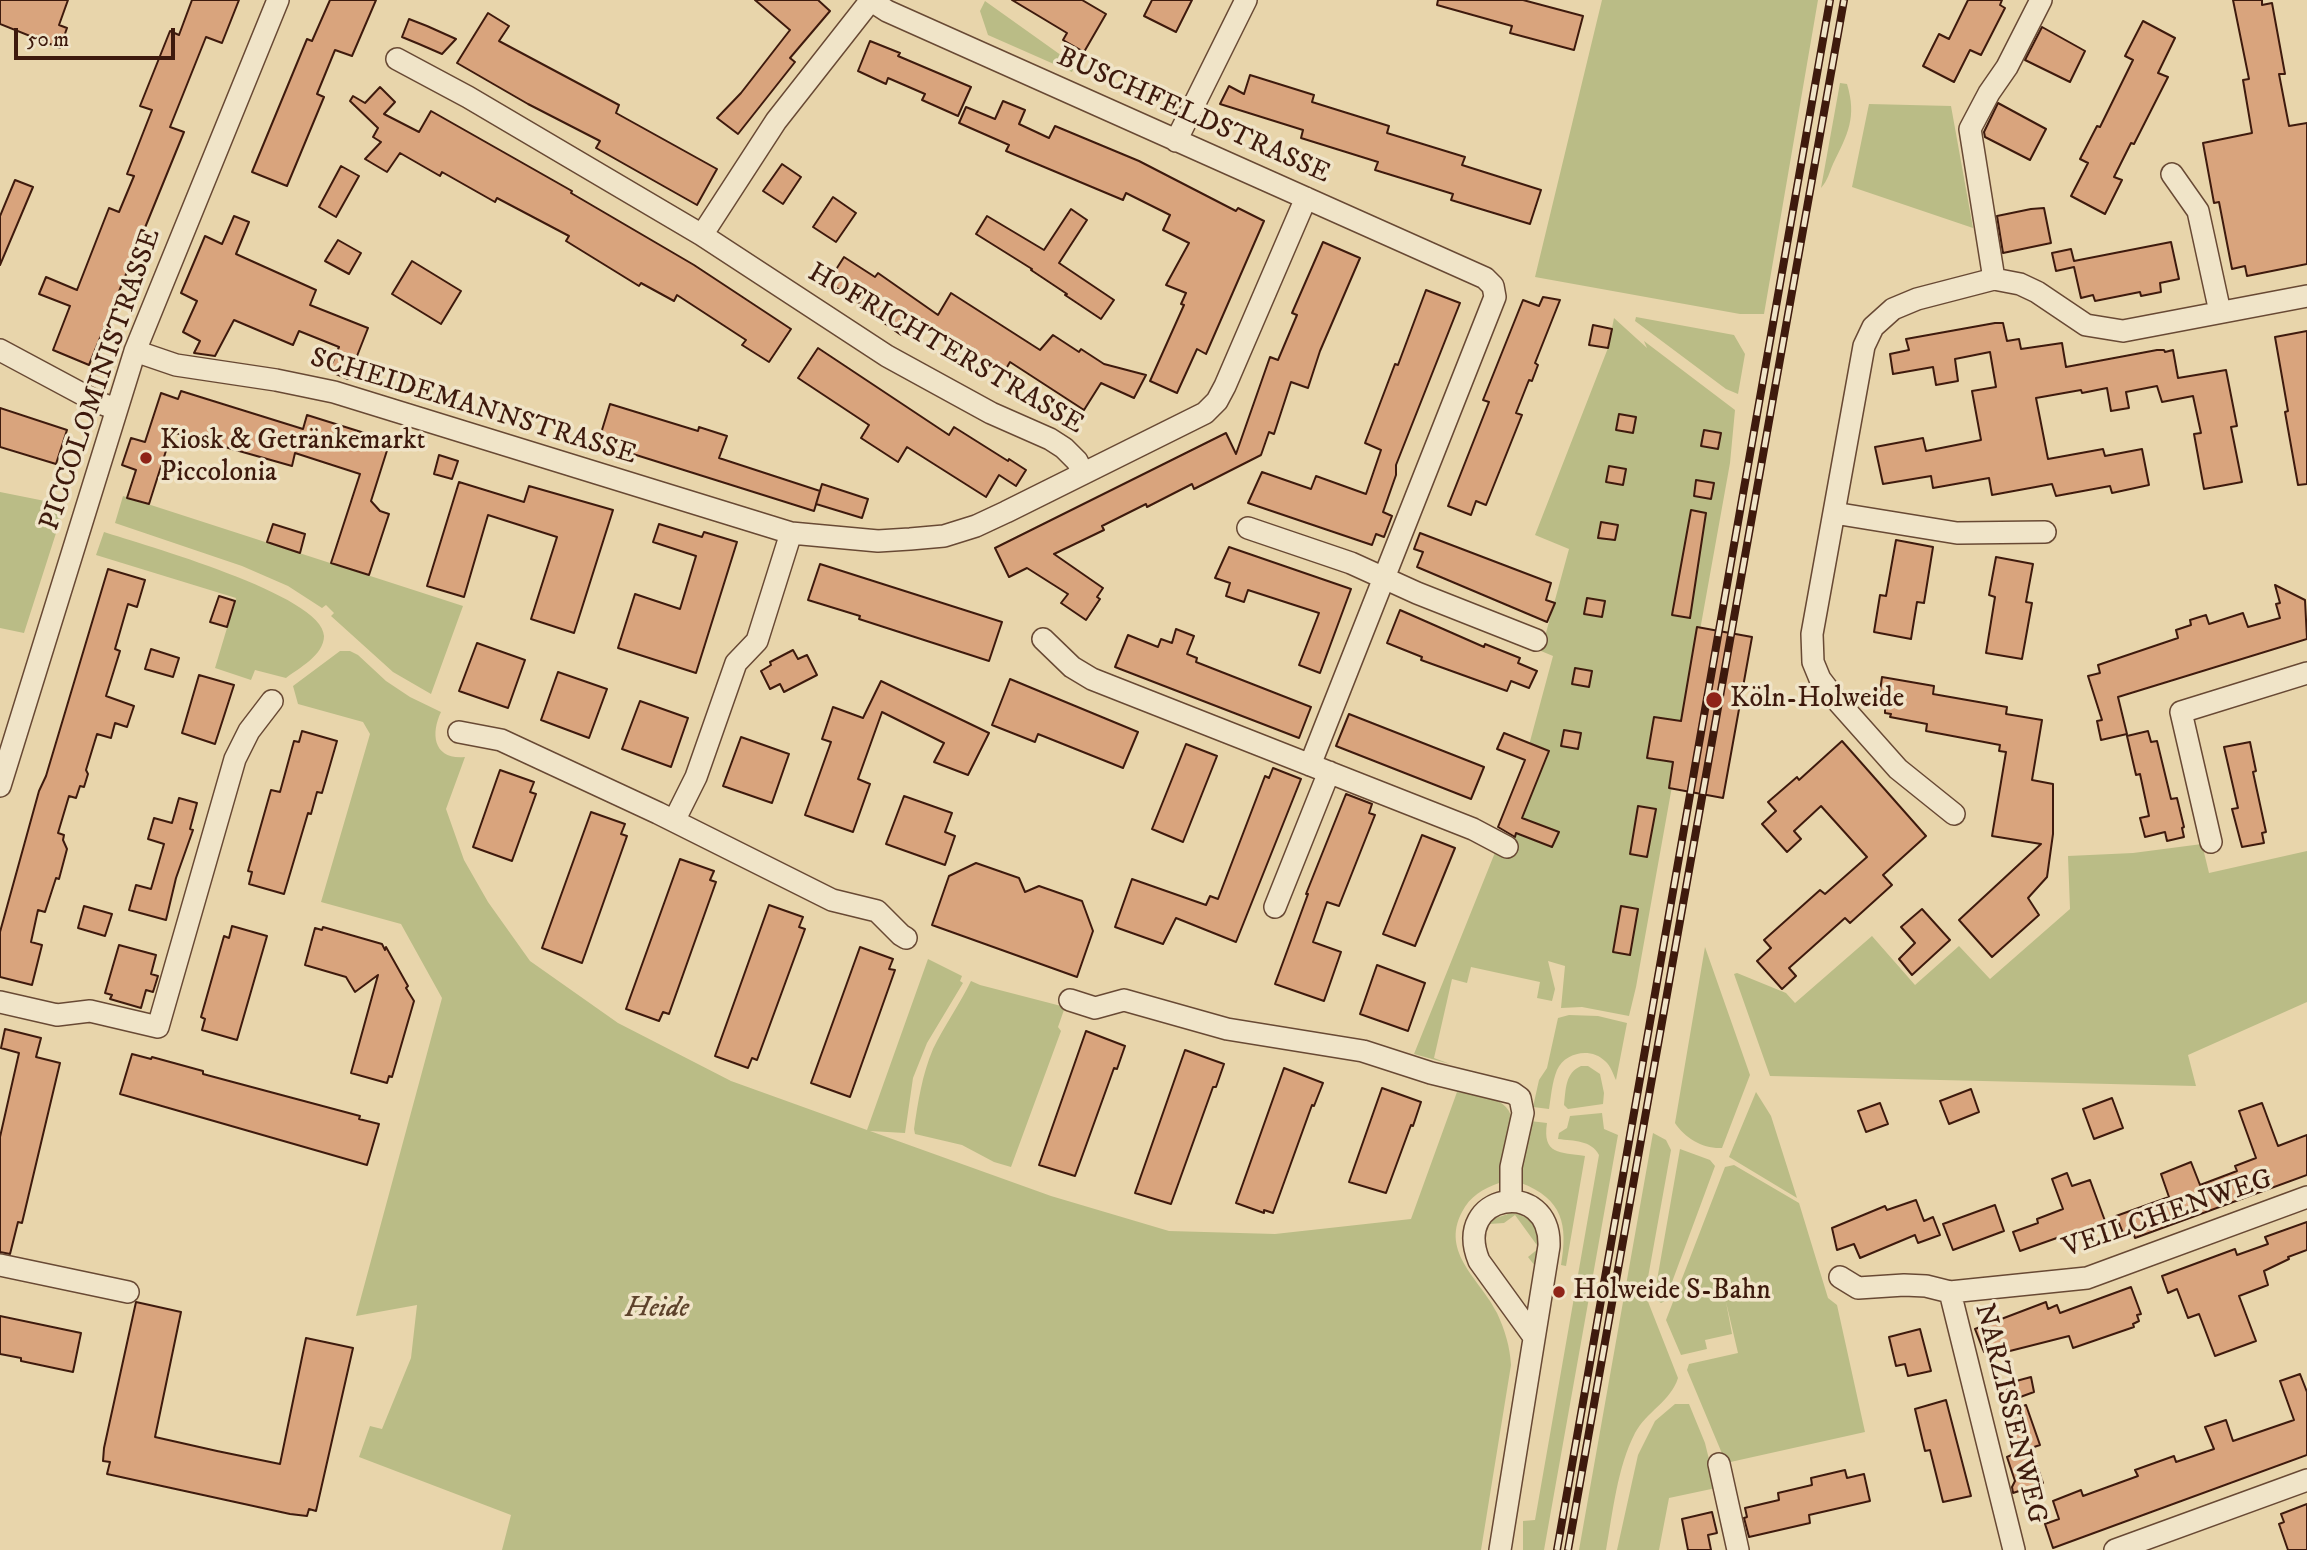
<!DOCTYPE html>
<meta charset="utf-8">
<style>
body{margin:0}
#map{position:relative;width:2307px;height:1550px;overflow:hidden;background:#e8d5ab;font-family:"IM FELL DW Pica",serif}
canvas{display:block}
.scale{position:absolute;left:14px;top:28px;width:161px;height:32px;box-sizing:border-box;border:4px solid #3e1a0d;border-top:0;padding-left:9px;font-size:21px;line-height:24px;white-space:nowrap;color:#3e1a0d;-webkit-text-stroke:5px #f0e4c8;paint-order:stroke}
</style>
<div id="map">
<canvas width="2307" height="1550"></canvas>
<div class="scale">50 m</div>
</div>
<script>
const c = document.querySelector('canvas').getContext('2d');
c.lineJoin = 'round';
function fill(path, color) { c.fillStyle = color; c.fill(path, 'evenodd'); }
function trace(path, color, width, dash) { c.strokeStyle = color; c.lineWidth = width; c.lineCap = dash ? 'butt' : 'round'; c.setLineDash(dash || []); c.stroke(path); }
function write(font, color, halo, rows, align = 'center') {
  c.font = font + ' "IM FELL DW Pica",serif'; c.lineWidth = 7; c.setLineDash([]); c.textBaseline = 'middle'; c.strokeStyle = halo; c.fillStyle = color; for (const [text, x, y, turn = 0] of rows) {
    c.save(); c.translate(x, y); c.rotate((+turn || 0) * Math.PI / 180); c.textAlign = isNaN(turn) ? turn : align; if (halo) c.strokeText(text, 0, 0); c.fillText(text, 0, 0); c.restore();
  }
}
fill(new Path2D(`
 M1602,0H1818L1764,314H1740L1535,277Z
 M985,1L1072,63L1074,67L1072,72L988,35L980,11Z
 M1840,83L1847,84C1857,117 1848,134 1833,164C1829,173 1828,180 1821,188Z
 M1869,104L1951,106L1973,228L1852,187Z
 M1636,317L1734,335L1745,354L1738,394L1726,389L1635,321Z
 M1614,318L1647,348L1644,341L1735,410L1730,463L1636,987L1629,1016L1582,1007L1561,1008L1565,966L1548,961L1555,989L1552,1001L1537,998L1540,982L1471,967L1467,983L1452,979L1434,1058L1450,1064L1414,1054L1496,850L1507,854L1540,770L1525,760L1553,656L1541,651L1569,549L1535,535L1608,348Z
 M0,492L65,505L24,633L0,628Z
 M123,496L463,606L431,694L393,672L331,616L334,613L326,605L322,608L288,586L242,566L115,523Z
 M104,532C140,544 324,595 324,636C324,655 299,668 286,678L255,670L251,680L215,668L236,598L96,555Z
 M340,651H350L358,655L386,681L410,697L441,712C430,735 434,760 465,757L446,809L464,860L488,902L530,961L618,1023L731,1081L867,1130L928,959L962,976L960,981L963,983L927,1043L913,1078L905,1133L870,1131L1051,1196L1169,1231L1275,1234L1411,1219L1457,1092C1480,1096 1510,1095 1513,1124L1499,1183C1483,1189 1470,1196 1462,1212C1440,1253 1481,1280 1497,1313C1505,1330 1510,1347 1511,1365L1481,1550H502L511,1515L359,1457L370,1426L382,1429L411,1358L417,1305L356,1316L442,998L401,924L321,902L370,734L363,722L298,704L293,686Z
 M2202,844L2209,873L2307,851V1002L2188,1055L2196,1086L1770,1076L1734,974L1737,973L1786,993L1795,1003L1872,936L1915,985L1959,946L1990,979L2070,909L2068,856L2133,853Z
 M1705,947L1750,1075L1722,1148C1703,1149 1685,1138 1675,1123Z
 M971,981L980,985L1065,1007L1058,1027L1061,1031L1011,1167L994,1162L962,1145L915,1134L914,1129C918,1102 922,1075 933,1049C944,1026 960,1004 971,981Z
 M1569,1015L1598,1016L1627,1023L1616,1080C1613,1074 1611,1066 1605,1061C1591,1047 1565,1052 1557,1070C1552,1082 1551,1097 1549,1109L1533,1107L1539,1080L1547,1068L1558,1018Z
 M1581,1066H1588L1600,1074L1604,1093L1603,1104L1568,1109L1564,1105C1566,1089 1565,1073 1581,1066Z
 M1756,1092L1771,1116L1797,1198L1729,1157Z
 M1602,1113L1604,1129L1618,1135L1544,1550H1523V1521L1535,1520L1599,1155C1591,1140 1574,1141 1558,1139L1559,1133L1567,1128L1570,1116Z
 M1530,1121L1547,1123C1542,1155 1560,1152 1585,1156L1566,1266L1561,1265C1568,1225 1563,1199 1521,1183L1519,1169Z
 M1653,1133L1666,1140L1671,1150L1645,1294L1678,1378C1671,1401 1646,1412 1635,1433C1617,1468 1613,1512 1606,1550H1579Z
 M1680,1149L1710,1160L1715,1166L1665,1301L1661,1303L1657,1300L1656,1286Z
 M1734,1165L1799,1203L1828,1298L1837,1305L1865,1432L1726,1463L1687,1370L1689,1364L1738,1353L1726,1302L1732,1334L1705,1340L1707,1349L1681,1355L1666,1320L1725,1167Z
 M1511,1213C1544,1218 1539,1239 1539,1266H1535L1528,1257L1539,1248L1515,1215L1504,1223L1489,1224L1496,1218Z
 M1675,1404H1689L1705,1443L1716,1488L1669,1498L1659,1550H1617L1638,1455L1655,1421Z`), '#babc86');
const building = new Path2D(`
 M0,0H68L59,25L67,28L60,48L0,24Z
 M192,0H239L222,43L206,37L170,127L184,132L89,365L53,350L70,306L39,294L46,277L77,290L109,208L119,212L134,176L127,174L152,110L140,106L170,31L179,35Z
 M330,0H376L352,56L335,50L317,94L324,97L287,186L252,172L307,39L312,41Z
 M755,0H818L830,11L790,58L795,62L738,134L717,118L741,93L790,30Z
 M1012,0H1082L1106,14L1084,52L1063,40L1067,33Z
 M1152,0H1192L1176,32L1144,16Z
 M1438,0H1523L1583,16L1574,50L1510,33L1512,26L1437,5Z
 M1968,0H2002L2000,5L2005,8L1981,55L1970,50L1954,82L1923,66L1939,34L1949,39Z
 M2233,0H2262V5L2272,3L2285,74H2279L2289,126L2307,123V264L2247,276L2245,266L2232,269L2219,202L2214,203L2203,143L2252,133L2243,80L2249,79Z
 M488,13L509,26L499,41L619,105L616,113L717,169L697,205L596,148L600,141L528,104L457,63Z
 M409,19L427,26L456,39L442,54L419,44L402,37Z
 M2143,21L2175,38L2158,73L2168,77L2134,144L2131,143L2114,177L2122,180L2105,214L2071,196L2088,163L2080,159L2097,126L2100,127L2133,60L2125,56Z
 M2042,27L2085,51L2070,82L2025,60Z
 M870,41L900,53L898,56L971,87L958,116L922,100L925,94L888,78L886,84L858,71Z
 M1250,75L1314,95L1312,102L1389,126L1387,133L1465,157L1462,165L1541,190L1530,224L1451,200L1453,194L1375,170L1378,162L1301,138L1303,130L1220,104L1229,86L1244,94Z
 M380,87L395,102L384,114L419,132L431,111L572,191L571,193L694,265L791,329L769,362L742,345L746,340L677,295L674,301L641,283L639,286L566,241L569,236L497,198L495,202L442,172L440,176L400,153L387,172L365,159L381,142L373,137L378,128L350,101L353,96L365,103Z
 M1003,101L1025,110L1019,124L1049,138L1055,126L1139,161L1236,211L1238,208L1264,221L1206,354L1197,349L1177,393L1150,381L1184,305L1181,304L1186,293L1166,285L1189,243L1163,230L1170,215L1126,193L1123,200L1006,151L1009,145L959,123L966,107L995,119Z
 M1998,103L2046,129L2030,160L1985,137L1984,132Z
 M782,164L801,177L783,204L763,191Z
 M341,166L359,176L336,217L319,207Z
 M15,180L33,187L0,265V216Z
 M833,197L856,213L836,242L813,227Z
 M2044,208L2051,243L2003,253L1997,216L2031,209Z
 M1071,209L1087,220L1059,263L1114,300L1101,319L1065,295L1067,294L1031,270L1032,269L976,234L987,216L1044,250Z
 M234,216L249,222L236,254L316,290L310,305L368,328L348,379L329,371L339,347L299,331L293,345L234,320L215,356L194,353L200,341L183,332L197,301L181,293L205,236L222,244Z
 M338,240L361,253L349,274L325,261Z
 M1323,242L1360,258L1320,351L1308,388L1291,382L1274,434L1269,432L1261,455L1194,489L1192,484L1147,507L1146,504L1102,526L1104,530L1054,554L1103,588L1097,597L1100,599L1086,620L1061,603L1068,594L1027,568L1009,577L995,548L1226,433L1236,454L1270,357L1278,360L1297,315L1292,313Z
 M2171,242L2179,279L2160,283L2161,292L2141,296L2140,292L2095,301L2093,295L2081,298L2074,267L2056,271L2052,253L2071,249L2074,261Z
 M844,257L875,277L878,273L938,315L951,293L1040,350L1053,335L1079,352L1081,349L1104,364L1146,375L1134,398L1101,383L1084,410L1010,362L1003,374L913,317L901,335L877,318L878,316L828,282Z
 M412,261L461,291L441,324L392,294Z
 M1426,290L1460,303L1396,465V475L1383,512L1392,516L1384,537L1376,534L1372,545L1248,503L1262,472L1311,489L1316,476L1366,494L1381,450L1365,443L1395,364L1398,365Z
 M1543,297L1560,300L1535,363L1538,365L1532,381L1529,380L1516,413L1522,415L1486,505L1476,501L1471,515L1448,506L1489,402L1483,400L1523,300L1539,306Z
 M1995,323H2003L2007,341L2019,339L2021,349L2062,343L2066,367L2157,350H2164L2165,352L2173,350L2178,378L2226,370L2237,426L2231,427L2242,482L2204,489L2194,434L2201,433L2193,396L2162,402L2157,386L2126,392L2129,408L2111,411L2107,388L2082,393L2081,390L2036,398L2048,459L2103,449L2105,456L2142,449L2149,485L2112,493L2110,486L2056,496L2052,484L1992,495L1989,478L1933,488L1931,476L1883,484L1875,447L1923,438L1926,451L1981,440L1972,391L1996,387L1990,352L1955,359L1958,381L1936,385L1933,367L1893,374L1890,354L1909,350L1906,339Z
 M1593,325L1612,329L1608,348L1589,345Z
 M2307,331V484L2298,485L2285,412L2288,411L2275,337Z
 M818,348L949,435L954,427L1008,461L1009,459L1026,470L1016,486L999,475L986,497L907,447L898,462L861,438L869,425L798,378Z
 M181,391L303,429L307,415L390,441L371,501L380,511L389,514L369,575L331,563L360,474L295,453L292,466L172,432L149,504L127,498L136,470L122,465L131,438L145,442L161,393L178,399Z
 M610,404L698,431L699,427L727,436L719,458L820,491L814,511L598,443Z
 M0,408L67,430L56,464L0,447Z
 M1619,414L1636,417L1633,433L1616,430Z
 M1704,430L1721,433L1718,449L1701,446Z
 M439,455L458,461L452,479L434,474Z
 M1609,466L1626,469L1623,485L1606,482Z
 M1696,480L1714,483L1711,499L1694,496Z
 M459,482L524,502L529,486L613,510L574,633L531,619L557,537L488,515L464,597L427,586Z
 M822,484L868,499L862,518L816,504Z
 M1691,510L1706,513L1690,618L1672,615Z
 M1601,522L1618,525L1615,540L1598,538Z
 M273,524L305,534L300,553L267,542Z
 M659,524L702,537L704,532L737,542L696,673L618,648L635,594L680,609L696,556L653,542Z
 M1420,533L1551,583L1546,600L1555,603L1547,622L1417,567L1423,552L1414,549Z
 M1896,540L1933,547L1924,603L1917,602L1911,639L1874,632L1880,595L1886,596Z
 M1229,547L1351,589L1320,673L1299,665L1319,613L1248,590L1244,602L1226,596L1230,583L1215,578Z
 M1996,557L2033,564L2026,602L2032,603L2022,659L1986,653L1995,597L1989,595Z
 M820,564L1002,622L989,661L859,619L860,616L808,600Z
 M108,569L145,580L137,607L128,604L115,649L120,651L106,696L134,706L127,727L115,723L111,738L97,734L86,770L88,774L84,787L80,786L76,798L69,796L58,833L64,835L63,840L67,849L59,879L56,878L45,912L38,910L31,942L42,945L32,985L0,977V932L39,791L46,776Z
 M2275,585L2305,600L2307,639L2118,697L2127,734L2101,740L2097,721L2102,720L2088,676L2100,673L2098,665L2178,638L2176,630L2191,625L2190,620L2206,615L2209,624L2243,613L2248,627L2280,618L2276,604L2280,603Z
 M219,596L235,601L227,627L210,622Z
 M1587,598L1605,601L1602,617L1584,614Z
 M1400,610L1484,647L1485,644L1520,658L1518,663L1537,671L1529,688L1511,681L1507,691L1421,660L1422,657L1387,643Z
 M1697,627L1752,637L1723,798L1669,788L1673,762L1647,758L1654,717L1681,721Z
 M1176,629L1194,636L1187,654L1197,658L1196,662L1311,707L1299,738L1115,667L1128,635L1158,647L1161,639L1172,643Z
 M477,643L525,660L508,708L459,691Z
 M151,649L179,658L173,677L145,669Z
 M793,650L798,659L807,655L817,675L784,692L780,684L770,689L761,671L771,665L770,662Z
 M1575,668L1592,671L1589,687L1572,684Z
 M558,672L607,689L589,738L541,720Z
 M199,675L234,685L215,744L182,733Z
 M1882,677L1934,686L1933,694L2007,707L2006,714L2042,720L2032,780L2053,784V834L2047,877L2028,898L2039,915L1992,957L1959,920L2041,844L1992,836L2006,752L1999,751L2000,745L1926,731L1927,724L1890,717L1891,714L1885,713V707L1878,705Z
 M1010,679L1138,732L1123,768L1038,734L1035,742L992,725Z
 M881,681L989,733L968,775L934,762L944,743L882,712L858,779L870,784L853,832L805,815L831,742L822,739L833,707L863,718Z
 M640,701L688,718L671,767L622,749Z
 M1349,714L1484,767L1471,799L1336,746Z
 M1564,730L1581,733L1578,749L1561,746Z
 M302,731L337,741L322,793L317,792L311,814L308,813L284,894L249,884L252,872L248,871L271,790L280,792L294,741L299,742Z
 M2148,731L2151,742L2157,741L2171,799L2177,798L2184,827L2182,828L2184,837L2167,841L2165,832L2145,837L2140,818L2149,816L2140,774L2136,775L2127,736Z
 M1504,733L1549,751L1522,818L1559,832L1552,847L1516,833L1515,837L1498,827L1525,760L1497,749Z
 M741,737L789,754L772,803L723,786Z
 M1842,741L1926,836L1883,875L1892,885L1850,923L1845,918L1789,968L1796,976L1782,989L1757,961L1771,948L1764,940L1820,890L1825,894L1867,857L1821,806L1794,831L1801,839L1787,852L1762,824L1776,811L1768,802L1797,777L1799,780Z
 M2250,742L2256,771L2253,772L2266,832L2262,833L2264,843L2242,847L2232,809L2238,808L2224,747Z
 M1186,744L1217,756L1183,842L1152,829Z
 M1273,768L1301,779L1236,942L1176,918L1163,944L1115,927L1132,879L1206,905L1210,896L1218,899L1265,776L1269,778Z
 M500,770L534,782L530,792L536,794L512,861L473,847Z
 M1346,794L1372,804L1369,813L1375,815L1339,906L1327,902L1313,942L1341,952L1324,1001L1275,984L1308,894H1306Z
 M904,796L952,813L945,832L955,836L945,865L886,844Z
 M179,798L197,803L190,829L193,830L176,878L166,920L129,910L136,885L151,889L164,844L148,839L154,818L172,823Z
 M1638,806L1656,809L1647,857L1630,854Z
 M591,812L625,824L621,834L627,836L582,963L542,948Z
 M1422,835L1455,848L1415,946L1383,934Z
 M680,859L714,871L710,880L716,882L669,1014L663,1012L659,1021L626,1009Z
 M976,863L1019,878L1025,892L1039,886L1082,901L1093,931L1077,977L932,925L949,876Z
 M769,905L803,917L799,927L805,929L757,1060L752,1058L748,1068L715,1056Z
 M84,906L112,914L105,936L78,928Z
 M1621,906L1638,909L1630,955L1613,952Z
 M1922,909L1950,940L1912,975L1899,959L1915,943L1901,927Z
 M232,926L267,936L237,1040L202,1030L205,1019L201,1017L224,936L229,938Z
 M323,927L382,944L385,950L386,947L408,986L406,988L414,1001L392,1077L389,1076L387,1083L351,1073L378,975L355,992L346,977L305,965L315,928L322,930Z
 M119,945L156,955L151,974L158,976L153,992L146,990L141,1008L110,999L112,995L105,993Z
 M860,947L893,959L889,969L895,970L850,1097L811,1083Z
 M1377,965L1425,983L1408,1031L1360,1014Z
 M5,1029L41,1038L36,1057L60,1063L22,1223L18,1222L10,1254L0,1252V1137L19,1053L1,1048Z
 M1086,1031L1125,1046L1117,1069L1114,1068L1075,1176L1039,1165Z
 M1185,1050L1224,1064L1216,1087H1213L1171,1204L1135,1193Z
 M132,1054L151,1059L152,1057L203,1071V1074L360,1116L359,1119L379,1124L367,1165L120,1094Z
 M1284,1068L1323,1083L1314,1106L1312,1105L1273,1213L1264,1210V1213L1236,1203Z
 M1382,1088L1421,1102L1413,1126L1411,1125L1386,1193L1349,1182Z
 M1971,1089L1979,1112L1949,1124L1940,1101Z
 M2112,1098L2123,1128L2094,1139L2083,1109Z
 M1880,1103L1888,1124L1866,1132L1858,1111Z
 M2262,1103L2278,1146L2307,1135V1175L2135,1238L2132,1230L2123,1233L2116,1216L2169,1197L2161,1174L2191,1162L2200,1185L2237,1171L2235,1166L2256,1158L2239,1111Z
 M2067,1173L2072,1186L2090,1180L2105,1221L2020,1251L2013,1232L2038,1223L2037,1219L2063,1209L2052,1179Z
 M1916,1200L1924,1221L1933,1217L1940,1235L1918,1243L1915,1235L1860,1258L1854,1244L1837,1250L1832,1228L1885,1206L1887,1210Z
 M1995,1205L2004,1231L1953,1250L1943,1224Z
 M2307,1222V1250L2288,1257L2289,1259L2264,1271L2268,1285L2239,1296L2256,1341L2215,1356L2199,1314L2188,1318L2177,1289L2168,1293L2162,1276L2235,1249L2237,1255L2268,1244L2265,1237Z
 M2131,1287L2141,1314L2137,1315L2139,1321L2133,1324L2134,1327L2073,1348L2069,1336L1994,1355L1992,1349L1984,1352L1975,1329L2046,1302L2048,1309L2057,1305L2060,1313Z
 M136,1302L181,1312L155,1437L217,1451L280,1464L306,1338L353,1348L316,1511L309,1509L307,1516L290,1514L107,1474L110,1462L103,1461L104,1448Z
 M0,1316L81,1333L73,1372L21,1361V1358L0,1354Z
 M1920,1329L1931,1371L1908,1376L1905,1364L1896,1366L1889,1337Z
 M2300,1374L2307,1392V1455L2053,1548L2045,1524L2059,1519L2053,1501L2081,1490L2083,1496L2138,1476L2135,1470L2174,1456L2176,1462L2214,1449L2205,1427L2226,1420L2233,1441L2294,1420L2280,1381Z
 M2031,1377L2034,1392L2012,1400L2005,1384Z
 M1946,1400L1971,1496L1943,1502L1930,1450L1925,1451L1915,1409Z
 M2026,1405L2040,1445L2031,1448L2043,1483L2013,1493L2012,1487L2015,1481L2007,1457L2016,1453L2002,1414Z
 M1845,1470L1847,1478L1864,1474L1870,1501L1809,1515L1810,1523L1749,1537L1744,1518L1747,1517L1745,1508L1779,1500L1778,1493L1812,1485L1811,1478Z
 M2307,1504V1550H2288L2279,1524L2284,1522L2281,1514Z
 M1712,1512L1717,1533L1708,1535L1711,1550H1688L1682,1519Z`);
fill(building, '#d9a47d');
trace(building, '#3e1a0d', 2);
const minor = new Path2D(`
 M870,0L887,11L1485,278L1493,286L1495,297L1310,765
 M397,59L468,97L702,235L887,356L991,413L1050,439L1064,448L1077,461L1083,473
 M1176,141L1246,0
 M2172,174L2198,211L2220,312
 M702,235L776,121L871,0
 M1994,279L1970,129L1989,93L2007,67L2041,0
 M0,350L97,402L116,409
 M135,351L176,365L276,380L334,392L791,533L878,541L910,539L944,536L976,526L1006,512L1205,413L1217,401L1225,386L1306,198
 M1834,513L1957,533L2045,532
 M1248,528L1351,563L1417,593L1536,640
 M1043,639L1072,667L1092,679L1473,829L1507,847
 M459,732L501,740L658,813L832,900L877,911L901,935L906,938
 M0,786L135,351L278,0
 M1954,814L1898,769L1833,696L1820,679L1813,662L1812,634L1864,346L1873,327L1893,309L1917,299L1994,279L2020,284L2037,292L2086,325L2123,331L2307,296
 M674,821L696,777L736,663L757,641L791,533
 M2211,842L2181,712L2307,673
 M1275,907L1329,772
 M1070,1000L1095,1008L1124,1000L1227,1029L1363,1051L1431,1073L1513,1093L1520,1098L1523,1113L1511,1167V1200
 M0,1002L57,1015L90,1011L158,1027L235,759L249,731L272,701
 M0,1265L128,1292
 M1840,1277L1858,1288L1904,1285L1926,1286L1950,1292L2087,1278L2307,1197
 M1950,1292L2014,1550
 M1719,1464L1738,1550
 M1500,1550L1549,1246C1551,1177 1451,1193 1479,1261L1534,1337
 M2115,1550L2307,1480`);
trace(minor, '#684934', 24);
trace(minor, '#f0e4c8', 21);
const rail = new Path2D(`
 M1557,1550L1830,0
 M1568,1550L1844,0`);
trace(rail, '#3e1a0d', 8);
trace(rail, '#f0e4c8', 5, [16]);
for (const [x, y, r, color] of [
 [146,458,7,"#8f2418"],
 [1714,700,9,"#8f2418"],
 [1559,1292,7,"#8f2418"]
]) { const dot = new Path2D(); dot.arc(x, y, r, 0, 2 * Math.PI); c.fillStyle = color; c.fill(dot); trace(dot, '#f0e4c8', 2.5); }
write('28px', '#3e1a0d', '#f0e4c8', [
 ["BUSCHFELDSTRASSE",1193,117,24],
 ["HOFRICHTERSTRASSE",945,350,30],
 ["PICCOLOMINISTRASSE",102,380,-71],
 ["SCHEIDEMANNSTRASSE",473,408,17],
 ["VEILCHENWEG",2168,1215,-19],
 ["NARZISSENWEG",2009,1414,76]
]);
write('28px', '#3e1a0d', '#f0e4c8', [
 ["Kiosk & Getränkemarkt",160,442],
 ["Piccolonia",160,474],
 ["Köln-Holweide",1730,700],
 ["Holweide S-Bahn",1573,1292]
], 'left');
write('italic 28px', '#5d422b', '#f0e4c8', [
 ["Heide",657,1310]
]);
</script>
